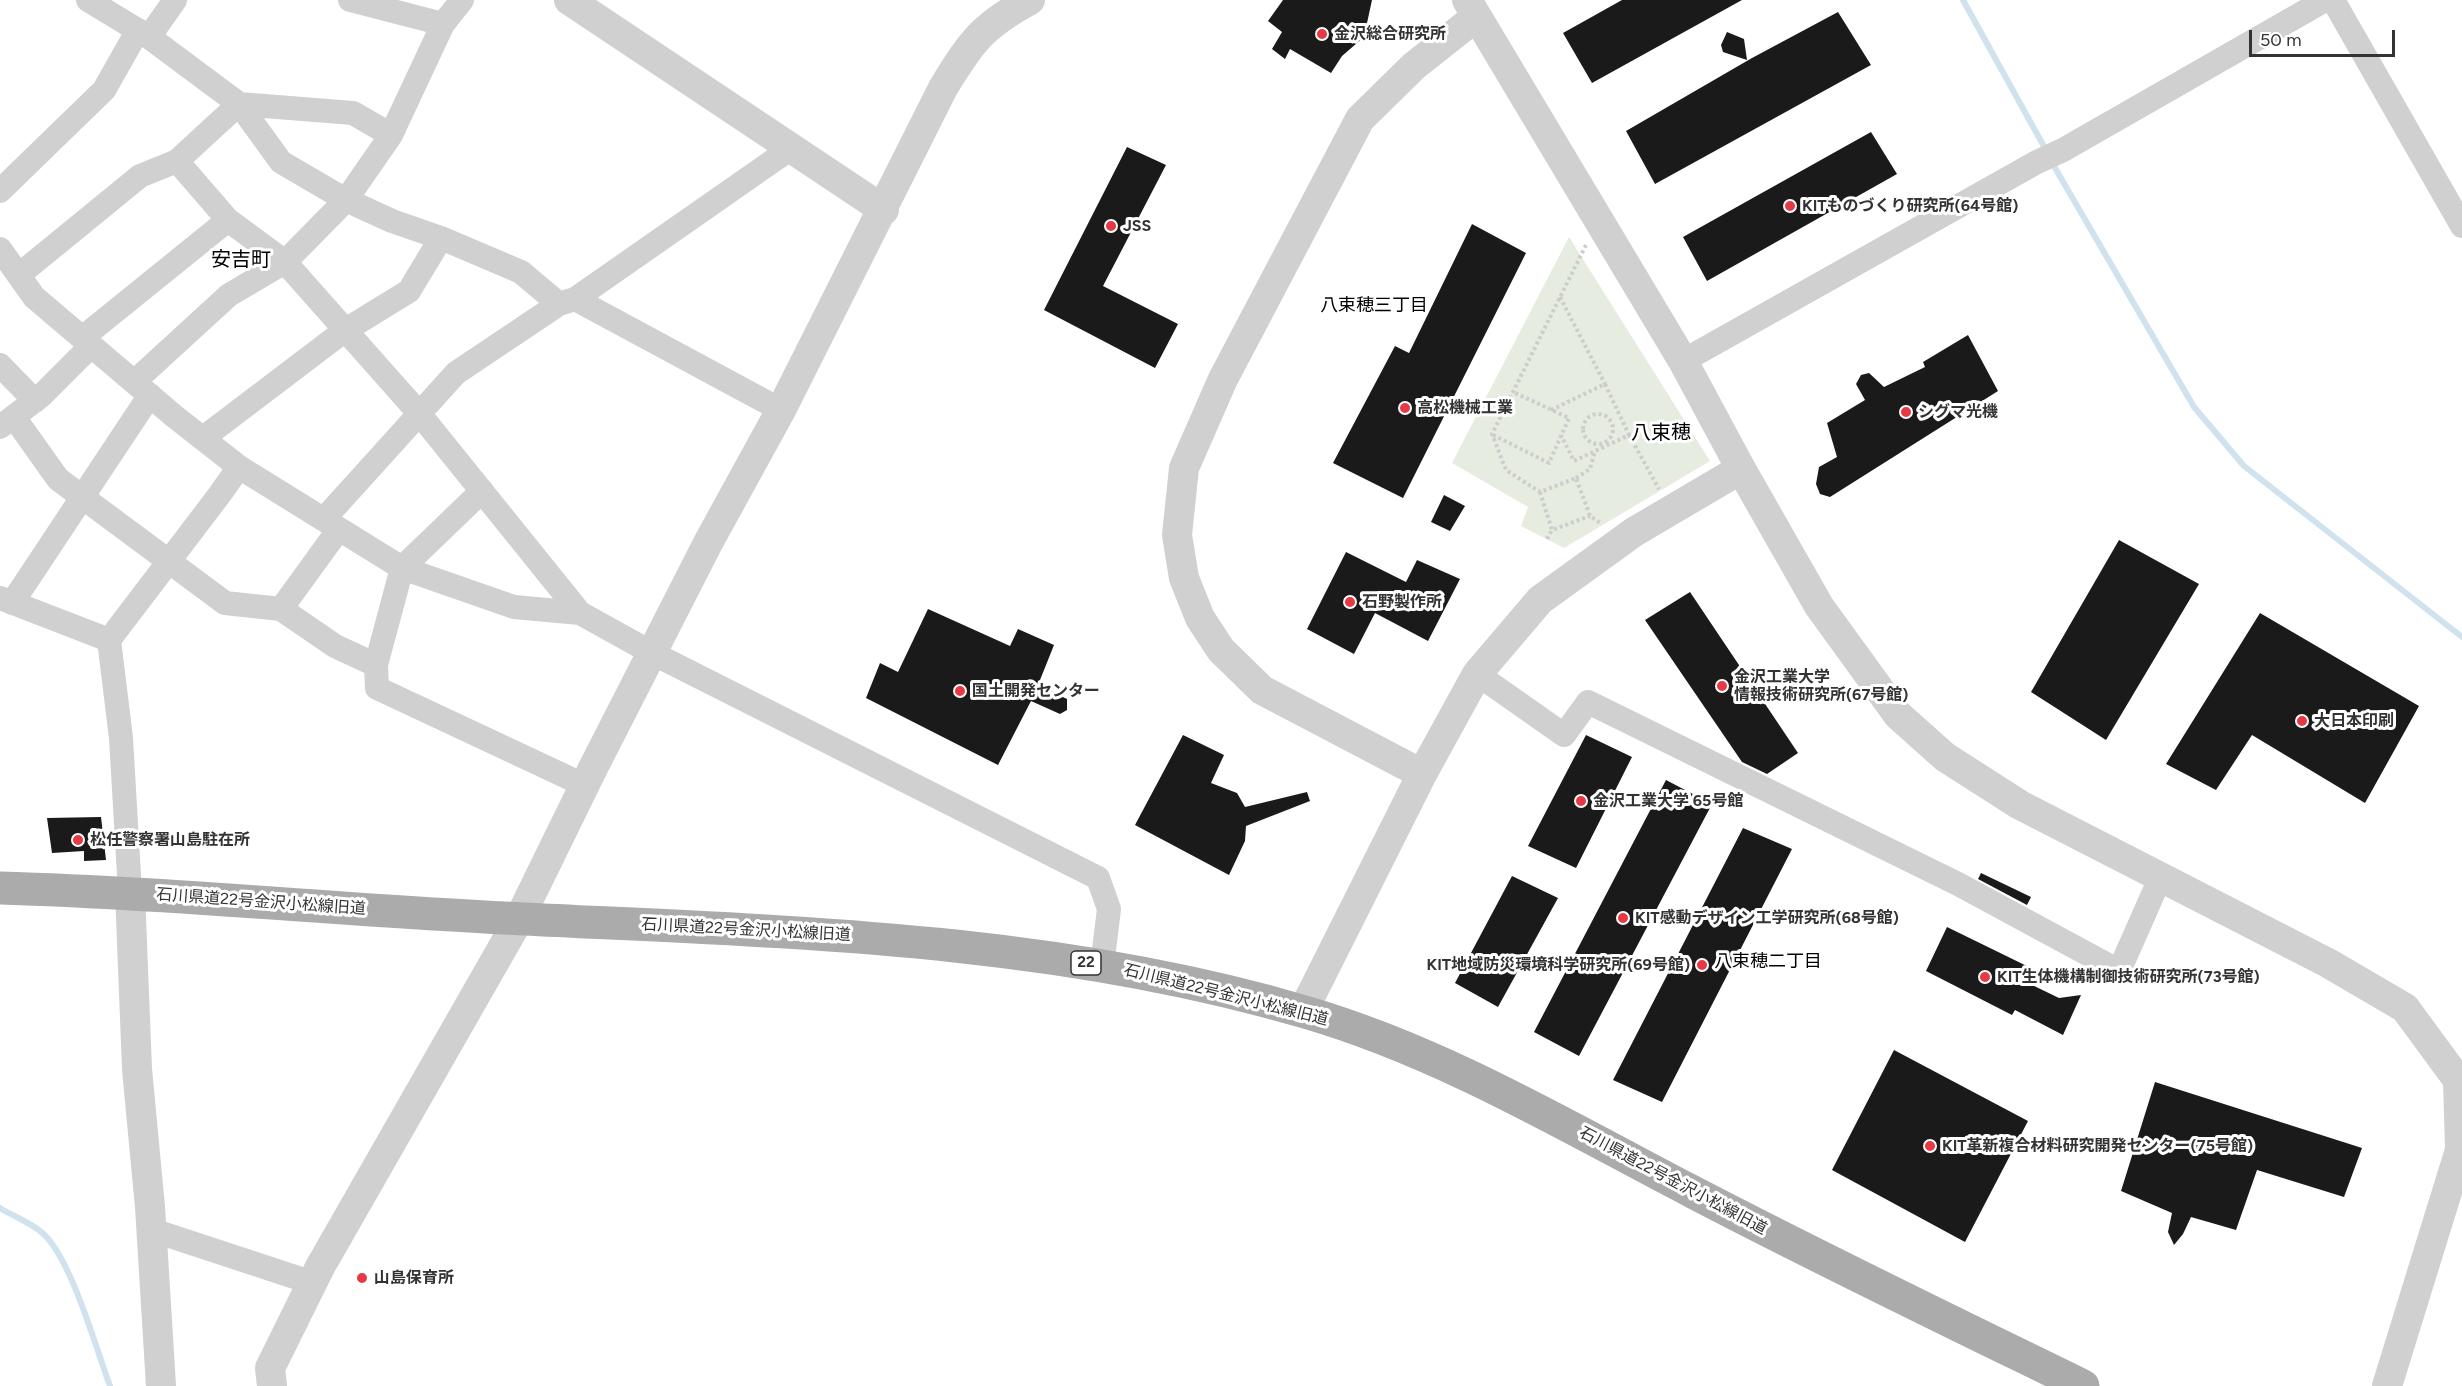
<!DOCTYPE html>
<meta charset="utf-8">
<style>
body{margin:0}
#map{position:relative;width:2462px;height:1386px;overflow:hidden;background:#fff;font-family:Figtree,sans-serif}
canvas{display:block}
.scale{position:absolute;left:2249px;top:30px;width:146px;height:27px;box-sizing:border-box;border:3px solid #333;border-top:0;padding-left:8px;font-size:18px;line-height:21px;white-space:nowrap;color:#333;-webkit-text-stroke:4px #fff;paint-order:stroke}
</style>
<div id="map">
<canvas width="2462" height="1386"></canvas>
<div class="scale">50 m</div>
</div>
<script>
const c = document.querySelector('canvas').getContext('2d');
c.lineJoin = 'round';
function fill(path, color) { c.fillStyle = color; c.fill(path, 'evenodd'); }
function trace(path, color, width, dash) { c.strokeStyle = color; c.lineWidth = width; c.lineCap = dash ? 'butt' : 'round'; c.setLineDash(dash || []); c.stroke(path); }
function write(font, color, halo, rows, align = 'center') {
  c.font = font + ' Figtree,"Noto Sans JP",sans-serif'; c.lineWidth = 6; c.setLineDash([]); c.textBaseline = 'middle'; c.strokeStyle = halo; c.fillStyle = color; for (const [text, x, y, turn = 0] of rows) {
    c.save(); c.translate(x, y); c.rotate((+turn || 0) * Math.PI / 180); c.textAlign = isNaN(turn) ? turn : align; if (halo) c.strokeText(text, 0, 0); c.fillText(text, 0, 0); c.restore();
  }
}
fill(new Path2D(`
 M1569,237L1710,461L1564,548L1521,526L1528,507L1452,463Z`), '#e6ecdf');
trace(new Path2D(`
 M1963,0L2047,152
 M2051,161L2194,407L2244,466L2462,637
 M0,1208C13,1216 29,1222 40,1231C70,1253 96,1349 110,1386`), '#cfe2ee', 6);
fill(new Path2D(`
 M1283,0H1372L1364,37L1342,56L1331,73L1290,49L1285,59L1272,49L1282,32L1268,21Z
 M1622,0H1742L1592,83L1563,33Z
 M1838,12L1871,65L1655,184L1626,131L1752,58Z
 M1727,32L1744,39L1747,60L1723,52L1721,45Z
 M1871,132L1897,174L1707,281L1683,237Z
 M1127,147L1166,165L1103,286L1178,324L1155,368L1044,310Z
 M1472,224L1526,253L1403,498L1333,463L1395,346L1409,353Z
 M1968,335L1998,391L1830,497L1820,494L1816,484L1819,467L1837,457L1827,423L1865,400L1856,384L1861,375L1869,373L1884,387L1925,367L1923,362Z
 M1444,495L1465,506L1450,531L1431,522Z
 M2119,540L2199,584L2106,740L2031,692Z
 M1346,552L1406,582L1417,560L1460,579L1428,641L1375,613L1354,654L1307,629Z
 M1690,592L1798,753L1767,774L1742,762L1645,620Z
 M928,609L1010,646L1018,629L1054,645L1038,685L1067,699V710L1060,714L1031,701L998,765L866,698L880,663L898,672Z
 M2260,613L2419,706L2365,803L2252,735L2216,790L2166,764Z
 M1183,735L1224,755L1211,783L1237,793L1245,807L1307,792L1310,801L1246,826L1245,841L1229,875L1135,825Z
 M1586,735L1632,757L1576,868L1528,846Z
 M1666,780L1712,804L1579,1056L1534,1032Z
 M101,817L106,860L84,861V851L52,853L47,818Z
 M1743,828L1792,849L1662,1102L1613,1080Z
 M1981,873L2031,897L2027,905L1978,879Z
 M1512,876L1558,898L1498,1007L1455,983Z
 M1947,927L2035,970L2028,983L2059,998L2081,995L2063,1035L2015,1010L2012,1015L1926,971Z
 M1894,1050L2028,1121L1965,1242L1832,1170Z
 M2155,1082L2362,1148L2344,1197L2257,1170L2236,1230L2191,1217L2183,1234L2174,1245L2168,1232L2172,1213L2121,1191Z`), '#1a1a1a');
trace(new Path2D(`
 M1586,245L1492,434L1506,470L1540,492L1576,478L1590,516L1602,524
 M1560,297L1605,384
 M1551,410L1605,384L1629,435L1574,461L1561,435
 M1583 429a15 15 0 1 1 30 0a15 15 0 1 1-30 0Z
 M1493,435L1549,463L1569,418L1513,392
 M1629,435L1659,489
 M1576,478L1590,469L1595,451
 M1540,492L1552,530L1590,516
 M1547,539L1552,530`), '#cdcdcd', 4, [3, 3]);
trace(new Path2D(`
 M88,0L149,37L239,104L281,162L346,200L392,221L441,238L521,272L559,304
 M350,0L443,24
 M2333,0L2462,226
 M149,37L175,0
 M177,161L228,220L285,262L418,412L580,613
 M0,191L104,90L138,30
 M0,249L34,297L174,416L239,467L402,568L514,607L580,613L654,654L1098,878L1109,909L1102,966
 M20,274L140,176L177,161L239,104L353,113L391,135
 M575,299L781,410
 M82,338L228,220
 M1683,361L2037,162L2063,150L2325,0
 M0,365L35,401
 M134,382L229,295L285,262L346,200L391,135L443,24L462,0
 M14,417L58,479L225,603L281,609L335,646L376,665L377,688L584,785
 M0,427L41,396L91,346
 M203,438L344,331L409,291L441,238
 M324,519L456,373L559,304L575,299L790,149
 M0,598L109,640
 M12,603L150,395
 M281,609L339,529
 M376,665L402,568L482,491
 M1477,674L1564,735L1588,702L1958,884L2119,971L2161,876
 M130,892L121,738L109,640L220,494L239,467
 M152,1230L313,1283`), '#d0d0d0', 24);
trace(new Path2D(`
 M569,0L884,210
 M1467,0L1683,361L1741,469
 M1422,774L1262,690L1221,650L1200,618L1184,578L1177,535L1184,468L1223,379L1360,119L1414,66L1476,17
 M130,892L137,1069L150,1207L161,1386
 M1303,1011L1422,774L1477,674L1540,600L1634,532L1741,469L1819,606L1898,715L1945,757L2020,805L2328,963L2405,1008L2458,1080L2460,1150L2387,1386
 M272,1386L270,1368L320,1267L519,919L592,770L709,541L781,410L943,88C971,42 982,26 1030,0`), '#d0d0d0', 30);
trace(new Path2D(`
 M0,888C175,893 349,911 524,919C787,932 1050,937 1305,1012C1442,1052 1566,1126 1691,1191C1821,1259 1952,1322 2083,1386`), '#ababab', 33);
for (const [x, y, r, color] of [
 [1322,34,6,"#e63946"],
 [1790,206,6,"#e63946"],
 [1111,226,6,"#e63946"],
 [1405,408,6,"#e63946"],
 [1906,412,6,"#e63946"],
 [1350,602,6,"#e63946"],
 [1722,686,6,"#e63946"],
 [960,691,6,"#e63946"],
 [2302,721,6,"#e63946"],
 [1581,801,6,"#e63946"],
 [78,840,6,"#e63946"],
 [1623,918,6,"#e63946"],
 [1702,965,6,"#e63946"],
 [1985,977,6,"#e63946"],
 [1930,1146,6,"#e63946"],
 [362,1278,6,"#e63946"]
]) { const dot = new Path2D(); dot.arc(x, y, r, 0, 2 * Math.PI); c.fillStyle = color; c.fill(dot); trace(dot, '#fff', 2); }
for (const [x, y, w] of [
 [1086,963,30]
]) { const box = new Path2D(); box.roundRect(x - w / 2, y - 12, w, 24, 4.5); c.fillStyle = '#fff'; c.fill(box); trace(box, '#333', 1.5); }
write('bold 15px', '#333', null, [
 ["22",1086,963]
]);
write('bold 16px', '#333', '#fff', [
 ["金沢総合研究所",1334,34],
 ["KITものづくり研究所(64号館)",1802,206],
 ["JSS",1123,226],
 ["高松機械工業",1417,408],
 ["シグマ光機",1918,412],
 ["石野製作所",1362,602],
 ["金沢工業大学",1734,677],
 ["情報技術研究所(67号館)",1734,695],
 ["国土開発センター",972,691],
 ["大日本印刷",2314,721],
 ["金沢工業大学 65号館",1593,801],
 ["松任警察署山島駐在所",90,840],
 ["KIT感動デザイン工学研究所(68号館)",1635,918],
 ["KIT地域防災環境科学研究所(69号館)",1690,965,"right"],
 ["KIT生体機構制御技術研究所(73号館)",1997,977],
 ["KIT革新複合材料研究開発センター(75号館)",1942,1146],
 ["山島保育所",374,1278]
], 'left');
write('16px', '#333', '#fff', [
 ["石川県道22号金沢小松線旧道",261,902,4],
 ["石川県道22号金沢小松線旧道",746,930,3],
 ["石川県道22号金沢小松線旧道",1226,995,14],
 ["石川県道22号金沢小松線旧道",1673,1181,28]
]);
write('18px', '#000', '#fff', [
 ["八束穂三丁目",1374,306],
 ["八束穂二丁目",1768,962]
]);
write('20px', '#000', '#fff', [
 ["安吉町",241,260],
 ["八束穂",1661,433]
]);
</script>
